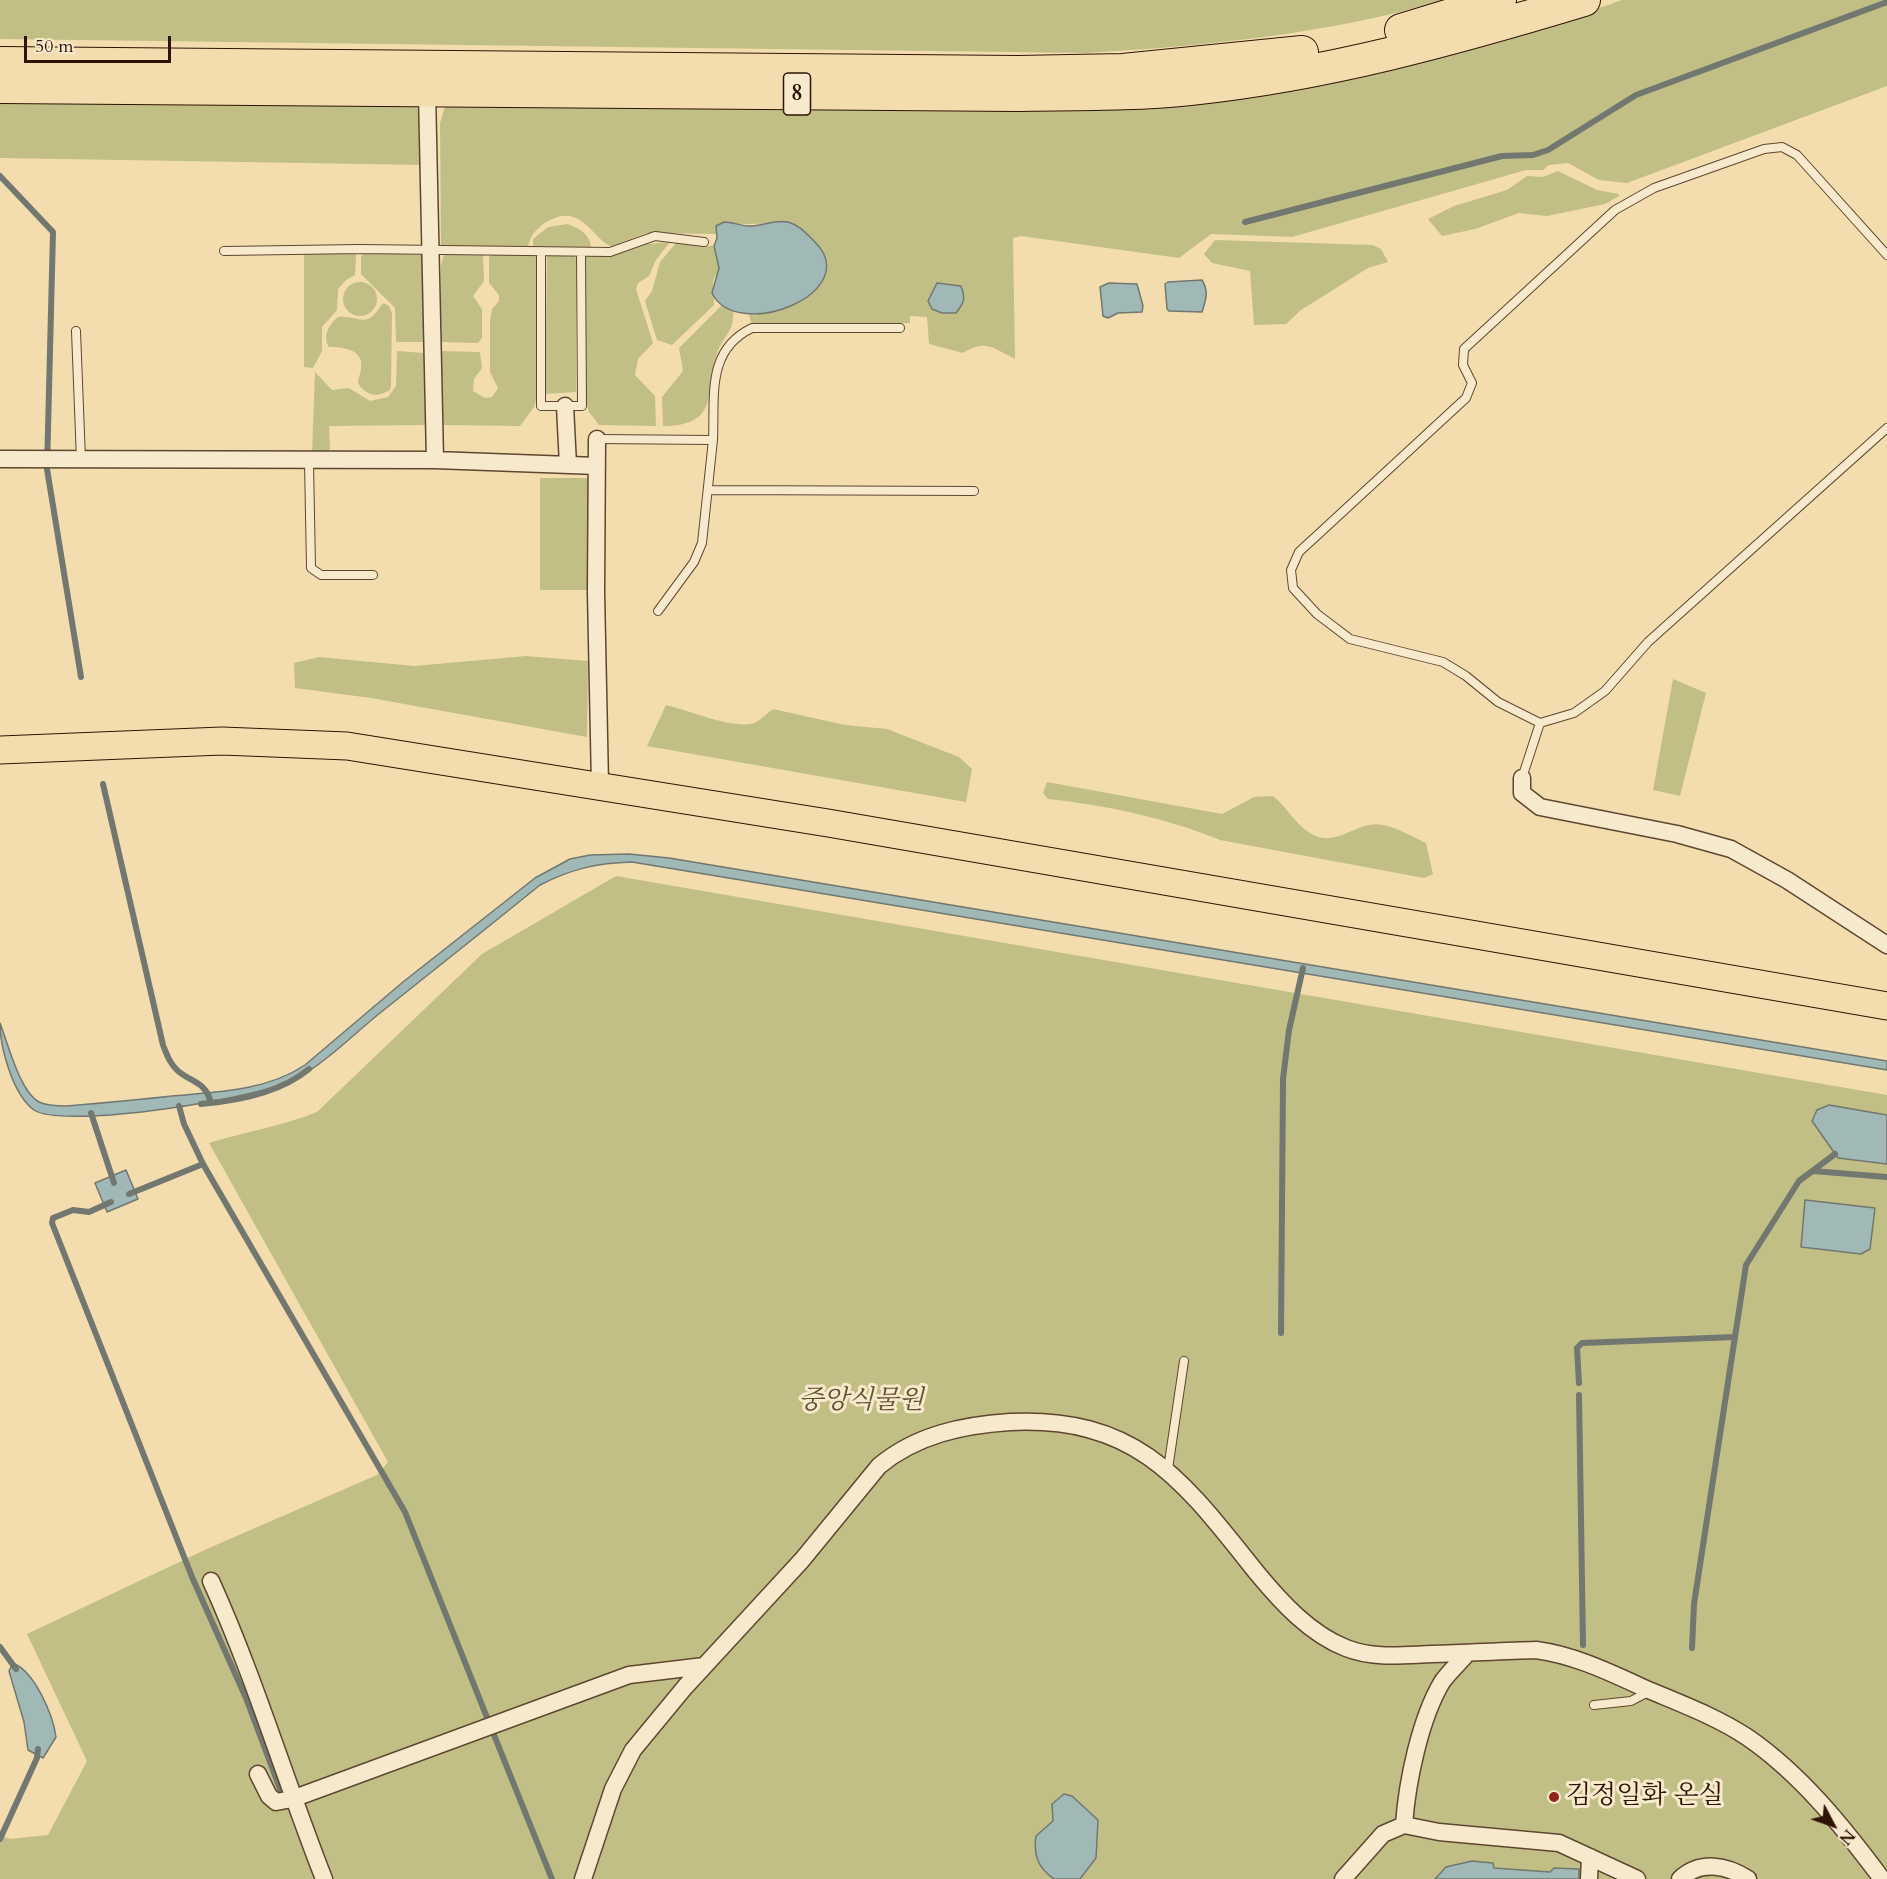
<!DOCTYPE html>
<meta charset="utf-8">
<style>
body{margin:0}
#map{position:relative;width:1887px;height:1879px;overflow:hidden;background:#f3ddaf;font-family:Cardo,serif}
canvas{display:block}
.north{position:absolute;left:1803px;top:1795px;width:60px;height:60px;-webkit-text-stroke:4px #f7e9cb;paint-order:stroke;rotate:131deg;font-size:16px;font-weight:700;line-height:24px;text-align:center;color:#2e1305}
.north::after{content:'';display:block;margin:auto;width:21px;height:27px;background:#2e1305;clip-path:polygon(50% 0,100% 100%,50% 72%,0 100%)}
.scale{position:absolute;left:24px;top:36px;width:147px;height:27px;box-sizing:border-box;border:3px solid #2e1305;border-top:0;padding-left:8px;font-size:18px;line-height:21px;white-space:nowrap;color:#2e1305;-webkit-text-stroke:4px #f7e9cb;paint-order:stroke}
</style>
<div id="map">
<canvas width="1887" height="1879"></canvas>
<div class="north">N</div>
<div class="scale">50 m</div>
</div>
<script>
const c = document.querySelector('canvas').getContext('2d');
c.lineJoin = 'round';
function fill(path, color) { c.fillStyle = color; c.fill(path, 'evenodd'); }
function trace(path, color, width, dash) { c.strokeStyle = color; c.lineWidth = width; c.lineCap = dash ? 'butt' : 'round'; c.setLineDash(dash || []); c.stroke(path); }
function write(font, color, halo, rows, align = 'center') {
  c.font = font + ' Cardo,"Noto Serif KR",serif'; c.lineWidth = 6; c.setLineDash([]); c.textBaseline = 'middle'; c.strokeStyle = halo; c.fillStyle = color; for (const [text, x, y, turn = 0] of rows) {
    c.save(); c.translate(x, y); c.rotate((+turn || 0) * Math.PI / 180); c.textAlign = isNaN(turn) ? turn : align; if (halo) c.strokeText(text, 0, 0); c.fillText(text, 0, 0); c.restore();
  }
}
fill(new Path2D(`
 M0,0H1444C1328,34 1206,46 1086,53L0,39Z
 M1622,0H1887V86L1627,183L1599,180L1568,163L1549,165L1543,170H1526L1292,237L1211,234L1179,258L1021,236L1013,238L1015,359C993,348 985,339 963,353L929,344L927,317L910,316V323L752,326L749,314L756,316L771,222C752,226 735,222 716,226L717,234L646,233L612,246C595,244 583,201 548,221C538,227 530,235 528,247L441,246L440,123L446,103L965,111L1201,101L1399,67L1502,42Z
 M0,100L416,105L420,116L424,165L0,158Z
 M1558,171L1597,190L1619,194V196L1605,204L1547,216L1519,213L1475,229L1442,236L1428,219L1454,206L1507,190L1527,176L1543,177Z
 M567,224C579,228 590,234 591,247H533V239L548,227Z
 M1215,240L1373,245L1381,249L1388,262L1368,268L1301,310L1286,324L1254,325L1250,271L1212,263L1204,254Z
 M670,242L656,260L649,276L638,283L636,289L653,343L638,359L635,375L655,396L656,426L599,425L589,412L585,397V255H616L647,244Z
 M676,243L714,246L719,268L713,281L714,305L672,345L657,340L645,301L652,291L660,262Z
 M304,253H353L356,255L355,275L346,280L338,289L337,310L322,327V351L313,368L304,367Z
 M366,253L423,255V342H396L395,308L361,274V256Z
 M444,254L483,255L484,281L473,296L482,309V338L478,343L441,342V265Z
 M492,254L534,255L537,257V397L534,407L520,426L443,425L441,351L480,352L482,368L474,379L473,391L485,398L492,397L498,388L490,372V321L492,309L499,301V295L489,283V257Z
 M547,255H573L576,258V392L545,394Z
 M343 299a17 17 0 1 1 34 0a17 17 0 1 1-34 0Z
 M383,303L389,306L392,313L391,385L390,390C377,398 366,396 358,383C358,378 361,373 361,368C364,349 342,347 329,347C322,337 329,324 338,317C362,315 365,331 383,303Z
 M722,305L733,311C735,331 723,336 717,353C705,392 720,426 663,426L662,397L683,371L679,348Z
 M397,351L424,353L425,425L329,426L330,449L326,453H312L315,372L332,390L349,388L370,401L388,397L396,386Z
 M540,478H588V590H540Z
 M526,656L588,661L587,737L371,698L295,688L294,663L319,657L414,666Z
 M1673,679L1706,693L1680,796L1653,790Z
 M666,705C688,710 735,730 754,723C760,721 767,713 773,709L845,725L887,729L959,757L972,769L966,802L647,746Z
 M1047,782L1222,814L1254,797L1273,796C1289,809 1297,828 1316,836C1333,844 1353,828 1369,825C1387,821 1410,836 1426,843L1433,874L1424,878L1220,840C1167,818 1105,805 1048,799L1043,793Z
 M616,876L1887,1095V1879H0V1835L10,1839L48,1835L87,1761L27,1634L209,1548L377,1475L388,1462L209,1143C245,1132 282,1126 317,1112L482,954Z`), '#c1bf86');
const water = new Path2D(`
 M724,222C732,222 739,225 747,226C761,227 774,219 788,222C799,225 806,233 814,241C867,292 737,344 712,293L719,268L714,246L717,238L716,226Z
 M1202,280C1209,291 1206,300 1202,312L1169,311L1167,309L1165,284L1168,282Z
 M937,283L961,286C966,298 964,303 956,313H942L932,309L928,301Z
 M1109,283L1137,284L1143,306L1142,312L1118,313L1108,318L1103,316L1100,287Z
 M629,854L669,858L1887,1061V1070L632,862C597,863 571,869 540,885C487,928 433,971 380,1013C353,1035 327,1061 298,1078C264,1098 64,1130 34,1110C13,1095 0,1048 0,1023C8,1044 20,1092 39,1102C47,1106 58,1106 67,1106C102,1103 137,1100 172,1096C217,1092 266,1091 305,1065L403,982L535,878L570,859L590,855Z
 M1829,1105L1887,1115V1164L1838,1158L1812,1121L1817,1110Z
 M126,1170L138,1199L107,1212L95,1183Z
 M1805,1200L1875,1208L1870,1249L1861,1254L1801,1247Z
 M13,1663C35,1672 53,1715 56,1737L43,1758L28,1750L24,1722L9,1671Z
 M1064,1794L1072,1796L1098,1820L1096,1858L1080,1879H1054C1038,1868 1033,1855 1036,1836L1053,1821L1052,1804Z
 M1472,1861L1493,1863L1494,1868L1550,1872L1554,1868L1579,1869V1879H1435L1446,1867Z`);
fill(water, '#a0b9b6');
trace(water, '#72776f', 1.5);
trace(new Path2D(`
 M0,176L53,232L47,469L81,677
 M1245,222L1502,156L1533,155L1548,150L1636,95L1887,2
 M103,784L163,1045C167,1055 170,1064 178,1071C191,1082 205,1082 210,1100
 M201,1104C238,1101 280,1093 309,1069
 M179,1106L184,1124L203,1164L405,1512L488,1720
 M91,1113L114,1183
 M1813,1171L1887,1177
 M129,1194L203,1164
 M111,1202L89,1212L73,1210L53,1218L52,1223L192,1577L246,1698L282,1794
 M1281,1333L1283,1079L1289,1030L1303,968
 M1579,1383L1577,1348L1582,1343L1734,1337
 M1579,1395L1583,1645
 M0,1647L16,1669
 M1692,1648L1694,1604L1746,1265L1799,1181L1835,1154
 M492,1730L552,1879
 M0,1839L37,1758L38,1749`), '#72776f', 6);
const lane = new Path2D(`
 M224,251L359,249L610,252L655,236L704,242
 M541,251V406H582L581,252
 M1887,255L1797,155L1782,147L1764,149L1654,188L1615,210L1464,349L1463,365L1472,383L1466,398L1299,552L1291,570L1293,588L1317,614L1350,639L1443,662L1466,676L1498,702L1540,723L1574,713L1605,691L1648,642L1887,428
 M76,331L81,460
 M597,439L713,440L702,543L694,562L658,611
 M713,440C715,396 706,350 752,328H900
 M309,462L311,568L321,575H373
 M709,490L974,491
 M1522,778L1540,723
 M1168,1469L1184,1361
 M1594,1705L1631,1701L1650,1691`);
const street = new Path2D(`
 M427,92L435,460
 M565,406L568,465
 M597,439L596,592L600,785
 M0,459L435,460L597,466
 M1522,778V793L1540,807L1677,834L1731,849L1787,880L1887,945
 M211,1581C255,1678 285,1780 324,1879
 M258,1774L269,1796L276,1802L292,1799L629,1675L704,1666
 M1404,1825L1439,1832L1559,1843L1637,1879
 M583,1879L613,1789L633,1750L685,1687L802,1560L879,1466C916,1435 963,1425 1010,1422C1139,1416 1184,1482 1257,1573C1281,1602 1310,1634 1346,1648C1374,1659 1403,1655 1432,1654C1467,1653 1501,1651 1536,1650C1574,1655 1609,1672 1644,1688C1679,1703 1715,1716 1747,1737C1801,1774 1844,1828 1882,1879
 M1343,1879L1383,1834L1404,1825C1407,1782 1420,1719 1442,1682C1449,1672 1459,1663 1467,1654
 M1589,1879L1590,1857
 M1680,1879C1700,1860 1727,1865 1748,1879`);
const primary = new Path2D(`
 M0,750L222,741L347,746L828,823L1887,1006`);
const highway = new Path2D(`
 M1401,30L1500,0
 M0,63L1018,72L1123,70L1302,52
 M0,87L1018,95C1075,94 1133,95 1190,89C1325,75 1455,39 1584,0`);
trace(lane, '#5f4630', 10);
trace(street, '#5f4630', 19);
trace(primary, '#2e1305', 29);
trace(highway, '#2e1305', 34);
trace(lane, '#f7e9cb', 8);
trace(street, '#f7e9cb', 16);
trace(primary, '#f3ddaf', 27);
trace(highway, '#f3ddaf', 32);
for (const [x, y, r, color] of [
 [1554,1797,6,"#8f2418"]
]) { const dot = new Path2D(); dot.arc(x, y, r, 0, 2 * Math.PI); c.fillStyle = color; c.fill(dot); trace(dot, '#f7e9cb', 2); }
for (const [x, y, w] of [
 [797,94,27]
]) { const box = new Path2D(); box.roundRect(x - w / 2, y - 21, w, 42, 4.5); c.fillStyle = '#f7e9cb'; c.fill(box); trace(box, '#2e1305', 1.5); }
write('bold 24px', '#2e1305', null, [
 ["8",797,94]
]);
write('italic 26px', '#614f32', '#f7e9cb', [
 ["중앙식물원",861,1402]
]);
write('26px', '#2e1305', '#f7e9cb', [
 ["김정일화 온실",1566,1797]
], 'left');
</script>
